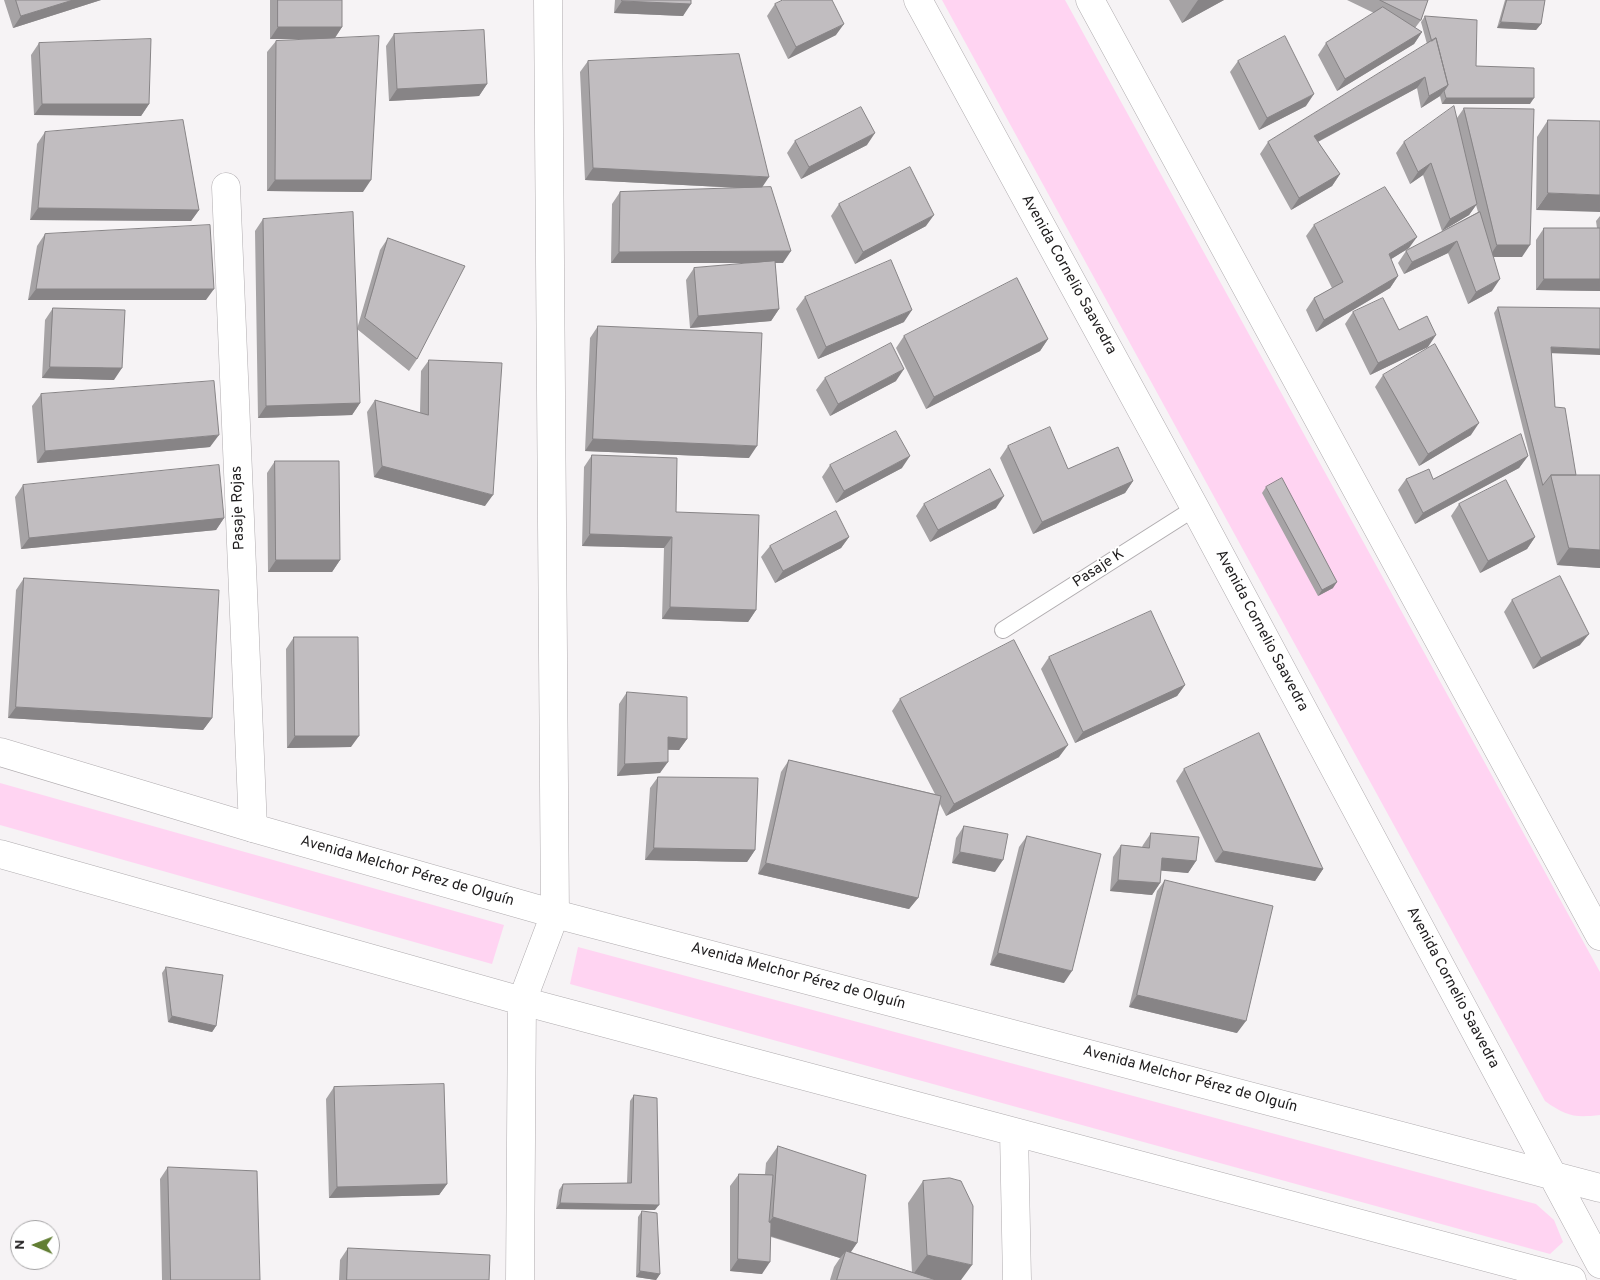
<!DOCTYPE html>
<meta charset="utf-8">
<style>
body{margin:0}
#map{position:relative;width:1600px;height:1280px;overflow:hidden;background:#f6f3f5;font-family:Overpass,sans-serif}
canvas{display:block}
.north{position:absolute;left:10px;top:1220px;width:50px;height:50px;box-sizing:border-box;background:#fff;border:1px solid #a5a4a5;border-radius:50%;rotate:271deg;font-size:14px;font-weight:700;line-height:20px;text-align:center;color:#1e1c1d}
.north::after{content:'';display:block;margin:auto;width:18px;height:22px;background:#627e33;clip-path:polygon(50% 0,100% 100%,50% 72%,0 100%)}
</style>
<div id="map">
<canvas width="1600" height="1280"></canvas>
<div class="north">N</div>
</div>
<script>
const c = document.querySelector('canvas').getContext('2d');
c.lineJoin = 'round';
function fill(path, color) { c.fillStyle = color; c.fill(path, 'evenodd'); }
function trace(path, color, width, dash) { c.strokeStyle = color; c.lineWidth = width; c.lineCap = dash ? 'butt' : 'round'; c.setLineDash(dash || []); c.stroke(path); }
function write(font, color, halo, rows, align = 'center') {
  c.font = font + ' Overpass,sans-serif'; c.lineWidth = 4; c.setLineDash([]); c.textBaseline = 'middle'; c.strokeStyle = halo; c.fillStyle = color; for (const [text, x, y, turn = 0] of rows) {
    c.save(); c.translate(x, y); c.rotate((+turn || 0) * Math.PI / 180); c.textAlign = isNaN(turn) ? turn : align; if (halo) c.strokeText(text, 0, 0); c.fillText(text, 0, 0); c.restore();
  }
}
fill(new Path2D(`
 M942,0H1065L1600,972V1115C1574,1118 1566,1116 1545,1101Z
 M0,783L504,925L492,964L0,825Z
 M578,947L1536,1204L1554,1220L1563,1242L1550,1254L570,984Z`), '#ffd4f2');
const lane = new Path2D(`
 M1003,630L1195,508`);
const street = new Path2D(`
 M918,0L1195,508L1600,1264
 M1090,0L1600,936
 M226,187L253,828
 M555,914L1600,1188
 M522,1001L1572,1280
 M1014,1132L1017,1280`);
const secondary = new Path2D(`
 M0,752L253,828L555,914
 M0,854L522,1001
 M520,1280L522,1001L555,914L548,0`);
trace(lane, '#b0acaf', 18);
trace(street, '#b0acaf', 29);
trace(secondary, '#b0acaf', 29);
trace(lane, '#fff', 16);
trace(street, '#fff', 28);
trace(secondary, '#fff', 28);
fill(new Path2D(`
 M4,0H101L13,28Z
 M270,0H342V27L335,38L363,192L267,191V52L276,41L318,39H270Z
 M615,0H691L683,16L614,13Z
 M1169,0H1224L1182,23Z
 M1347,0H1428L1421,20L1415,28L1422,32L1414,44L1337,91L1318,55L1326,43L1374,13Z
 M1505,0H1545L1541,24L1536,30L1497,28Z
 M775,4L836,35L788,59L767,16Z
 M1425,16L1476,66L1530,104H1442L1440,96L1421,108L1417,88L1318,142L1340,174L1332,186L1291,210L1260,154L1268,142L1427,44L1421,22Z
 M394,34L487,84L479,96L389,101L386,46Z
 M39,43L149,104L141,116L34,115L31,55Z
 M588,61L762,187L783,263H775L779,309L771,321L690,328L686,280L694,268L755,263H611L612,204L620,192L742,188L585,180L580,72Z
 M1238,61L1306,106L1259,130L1230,72Z
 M1464,108L1522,257H1493L1492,291L1468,304L1448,253L1404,274L1398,263L1406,251L1478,212L1476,205L1469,215L1442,231L1423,175L1410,184L1396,153L1404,142L1457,118Z
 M1548,120L1600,121L1536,210L1537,137Z
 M45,132L199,210L191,221L30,220L37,144Z
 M795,141L867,145L801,179L787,153Z
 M839,204L926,226L855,264L831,216Z
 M1600,216V291L1536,290V240L1544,228H1597L1596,221Z
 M263,219L360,403L352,415L258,418L255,231Z
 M1314,225L1409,248L1391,259L1398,276L1390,288L1316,332L1306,310L1314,298L1332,288L1306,236Z
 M45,234L206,300H28L37,246Z
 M388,238L417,359L409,371L357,329L380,250Z
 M805,297L904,322L818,359L796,309Z
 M1498,307L1551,353L1555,407L1576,475H1600V568L1557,565L1494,313Z
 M53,308L114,380L42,378L45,320Z
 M1353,312L1399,330L1428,347L1370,375L1345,324Z
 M598,326L749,458L585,451L590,338Z
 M904,336L1048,339L1040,351L926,409L896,348Z
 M429,360L485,506L374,477L367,412L375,400L420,413L421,371Z
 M1383,375L1471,435L1419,466L1375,387Z
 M825,378L896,381L830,416L816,390Z
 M41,394L210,447L37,463L32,406Z
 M1008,446L1068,469L1133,481L1125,493L1033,534L1000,458Z
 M592,455L676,512L756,610L748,622L662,619L664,548L582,546L584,467Z
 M1528,456L1519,468L1415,524L1398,490L1406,479H1433Z
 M275,461L340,560L332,572H268L267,473Z
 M830,465L902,468L836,503L822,477Z
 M23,485L224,518L216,530L21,549L15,497Z
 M1266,487L1333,588L1318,596L1262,493Z
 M924,504L996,508L930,542L916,516Z
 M1459,504L1535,537L1527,549L1480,573L1451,516Z
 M849,537L841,548L775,583L761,557L770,546Z
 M24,578L212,718L203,730L8,718L16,590Z
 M1512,600L1580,645L1533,669L1504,612Z
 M294,637L351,747L287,748L286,649Z
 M1049,657L1185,685L1177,696L1075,743L1041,669Z
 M627,692L687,739L679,750H668L660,773L617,776L619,704Z
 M900,699L1059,757L946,816L940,804L918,898L909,909L758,874L781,772L789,760L935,794L892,711Z
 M1184,769L1323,869L1315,881L1215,862L1176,781Z
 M658,777L755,850L747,862L645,860L650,788Z
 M964,826L995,872L952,863L956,838Z
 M1151,833L1196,861L1188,873L1161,870L1160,883L1152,895L1110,891L1113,857L1121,845L1142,847L1143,845Z
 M1027,836L1064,983L990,965L1019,847Z
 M1165,880L1237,1033L1129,1007L1157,891Z
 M166,967L216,1026L212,1032L168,1022L162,973Z
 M334,1087L447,1184L439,1195L329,1198L326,1099Z
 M634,1095L655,1210L556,1209L559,1190L563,1184L627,1183L630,1101Z
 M778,1146L857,1243L851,1252L912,1272L908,1203L923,1181L961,1280H830L834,1267L840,1258L771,1237L762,1274L730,1271V1186L739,1174H765L766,1163Z
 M168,1167L260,1280H162L160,1179Z
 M642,1211L660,1274L656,1280L636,1277L638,1217Z
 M348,1248L489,1280H339L340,1260Z`), '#a6a3a5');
fill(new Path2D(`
 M73,0H101L13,28L21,16Z
 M1198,0H1224L1182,23Z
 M622,1L691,4L683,16L614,13Z
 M1501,22L1541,24L1536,30L1497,28Z
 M844,24L836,35L788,59L796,47Z
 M278,27H342L334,39H270Z
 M1422,32L1414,44L1337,91L1345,79Z
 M1425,77L1417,88L1306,148L1314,136Z
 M487,84L479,96L389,101L397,89Z
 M1448,85L1440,96L1421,108L1429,96Z
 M1314,94L1306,106L1259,130L1267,118Z
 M1446,98H1534L1530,104H1442Z
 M42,104H149L141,116L34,115Z
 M875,133L867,145L801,179L809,167Z
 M1431,163L1423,175L1410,184L1418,172Z
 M593,168L769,177L761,189L585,180Z
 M1340,174L1332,186L1291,210L1299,198Z
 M275,180H371L363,192L267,191Z
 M1548,193L1600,195V212L1536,210Z
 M1477,204L1469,215L1442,231L1450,219Z
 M38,208L199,210L191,221L30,220Z
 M934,215L926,226L855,264L863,252Z
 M1417,237L1409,248L1380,266L1389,254Z
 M1457,241L1448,253L1404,274L1412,262Z
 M1497,245H1530L1522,257H1489Z
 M791,251L783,263H611L619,252Z
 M1398,276L1390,288L1316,332L1324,320Z
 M1500,279L1492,291L1468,304L1476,292Z
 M1544,279H1600V291L1536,290Z
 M36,289H214L206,300H28Z
 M779,309L771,321L690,328L698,316Z
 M912,310L904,322L818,359L826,347Z
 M1436,335L1428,347L1370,375L1378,363Z
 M1048,339L1040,351L926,409L934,397Z
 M1551,347L1600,349V355L1547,353Z
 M50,367L122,368L114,380L42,378Z
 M904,369L896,381L830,416L838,404Z
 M360,403L352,415L258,418L266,406Z
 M1479,423L1471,435L1419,466L1428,454Z
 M219,435L210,447L37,463L45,451Z
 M593,439L757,446L749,458L585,451Z
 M910,456L902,468L836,503L844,491Z
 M1528,456L1519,468L1415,524L1423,513Z
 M382,466L493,495L485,506L374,477Z
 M1133,481L1125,493L1033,534L1042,522Z
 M1004,496L996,508L930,542L938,530Z
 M224,518L216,530L21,549L29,538Z
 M590,534L672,537L664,548L582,546Z
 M849,537L841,548L775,583L783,571Z
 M1535,537L1527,549L1480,573L1488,561Z
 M1569,548L1600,550V568L1557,565Z
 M276,560H340L332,572H268Z
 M1337,582L1333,588L1318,596L1322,590Z
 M670,607L756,610L748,622L662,619Z
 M1589,634L1580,645L1533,669L1541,658Z
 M1185,685L1177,696L1075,743L1083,732Z
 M16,707L212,718L203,730L8,718Z
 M295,736H359L351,747L287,748Z
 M668,737L687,739L679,750L660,749Z
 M1068,745L1059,757L946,816L954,804Z
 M668,762L660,773L617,776L625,764Z
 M654,848L755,850L747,862L645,860Z
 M1223,851L1323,869L1315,881L1215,862Z
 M960,852L1003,860L995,872L952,863Z
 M1162,858L1196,861L1188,873L1154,870Z
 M766,863L918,898L909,909L758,874Z
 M1118,880L1160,883L1152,895L1110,891Z
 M998,953L1072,971L1064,983L990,965Z
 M1137,995L1246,1021L1237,1033L1129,1007Z
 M172,1016L216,1026L212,1032L168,1022Z
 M447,1184L439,1195L329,1198L337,1187Z
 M560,1203L659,1205L655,1210L556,1209Z
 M773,1217L857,1243L845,1260L846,1251L840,1258L761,1233Z
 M927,1255L972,1265L961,1280H929L912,1276Z
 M738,1259L770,1262L762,1274L730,1271Z
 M640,1271L660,1274L656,1280L636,1277Z`), '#878486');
const building = new Path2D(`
 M16,0H73L21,16Z
 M278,0H342V27H278Z
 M622,0H691V4L622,1Z
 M783,0H832L844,24L796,47L775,4Z
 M1380,0H1428L1421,20Z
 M1507,0H1545L1541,24L1501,22Z
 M1383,7L1422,32L1345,79L1326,43Z
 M1425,16L1477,20L1476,66L1534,68V98H1446L1444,91L1448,85L1436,38L1432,41Z
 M484,30L487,84L397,89L394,34Z
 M379,36L371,180H275L276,41Z
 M1285,36L1314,94L1267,118L1238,61Z
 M1436,38L1448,85L1429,96L1425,77L1314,136L1340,174L1299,198L1268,142Z
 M151,39L149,104H42L39,43Z
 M739,54L769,177L593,168L588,61Z
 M1454,106L1477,204L1450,219L1431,163L1418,172L1404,142Z
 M861,107L875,133L809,167L795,141Z
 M1464,108L1534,109L1530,245H1497Z
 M183,120L199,210L38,208L45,132Z
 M1548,120L1600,121V195L1548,193Z
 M910,167L934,215L863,252L839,204Z
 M771,187L791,251L619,252L620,192Z
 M1385,187L1417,237L1389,254L1398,276L1324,320L1314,298L1343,282L1314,225Z
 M353,212L360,403L266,406L263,219Z
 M1480,212L1500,279L1476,292L1457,241L1412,262L1406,251Z
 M210,225L214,289H36L45,234Z
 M1544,228H1600V279H1544Z
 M388,238L465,266L417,359L365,318Z
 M891,260L912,310L826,347L805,297Z
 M775,261L779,309L698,316L694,268Z
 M1017,278L1048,339L934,397L904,336Z
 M1383,298L1399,330L1427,316L1436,335L1378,363L1353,312Z
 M1498,307L1600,308V349L1551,347L1555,407L1565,408L1576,475H1551L1543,485Z
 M53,308L125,310L122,368L50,367Z
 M598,326L762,333L757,446L593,439Z
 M891,343L904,369L838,404L825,378Z
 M1435,344L1479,423L1428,454L1383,375Z
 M429,360L502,363L493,495L382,466L375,400L428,415Z
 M214,381L219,435L45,451L41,394Z
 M1050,427L1068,469L1118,447L1133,481L1042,522L1008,446Z
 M896,431L910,456L844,491L830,465Z
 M1521,434L1528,456L1423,513L1406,479L1429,469L1433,479Z
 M592,455L677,458L676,512L759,515L756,610L670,607L672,537L590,534Z
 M275,461H339L340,560H276Z
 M219,465L224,518L29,538L23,485Z
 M990,469L1004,496L938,530L924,504Z
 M1551,475H1600V550L1569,548Z
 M1282,478L1337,582L1322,590L1266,487Z
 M1506,480L1535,537L1488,561L1459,504Z
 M836,511L849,537L783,571L770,546Z
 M1560,576L1589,634L1541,658L1512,600Z
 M24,578L219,590L212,718L16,707Z
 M1151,611L1185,685L1083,732L1049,657Z
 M294,637H358L359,736H295Z
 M1014,640L1068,745L954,804L900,699Z
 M627,692L687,697V739L668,737V762L625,764Z
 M1259,733L1323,869L1223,851L1184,769Z
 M789,760L941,796L918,898L766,863Z
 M658,777L758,778L755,850L654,848Z
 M964,826L1008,834L1003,860L960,852Z
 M1151,833L1199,837L1196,861L1162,858L1160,883L1118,880L1121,845L1149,848Z
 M1027,836L1101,854L1072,971L998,953Z
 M1165,880L1273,906L1246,1021L1137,995Z
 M166,967L223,975L216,1026L172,1016Z
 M444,1084L447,1184L337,1187L334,1087Z
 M634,1095L657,1098L659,1205L560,1203L563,1184L631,1183Z
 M778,1146L866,1175L857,1243L773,1217Z
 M168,1167L257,1171L260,1280H171Z
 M739,1174L773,1175L769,1222L771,1223L770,1262L738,1259Z
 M950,1178L961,1181L973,1206L972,1265L927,1255L923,1181Z
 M642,1211L657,1213L660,1274L640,1271Z
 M348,1248L490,1255L489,1280H347Z
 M846,1251L936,1280H837Z`);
fill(building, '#c1bdc0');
trace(building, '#878486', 1);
write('15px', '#1e1c1d', '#fff', [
 ["Avenida Cornelio Saavedra",1068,275,61],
 ["Pasaje Rojas",239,508,-92],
 ["Pasaje K",1099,569,-33],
 ["Avenida Cornelio Saavedra",1261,631,62],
 ["Avenida Melchor Pérez de Olguín",407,872,16],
 ["Avenida Melchor Pérez de Olguín",798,977,15],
 ["Avenida Cornelio Saavedra",1452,988,62],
 ["Avenida Melchor Pérez de Olguín",1190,1080,15]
]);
</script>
